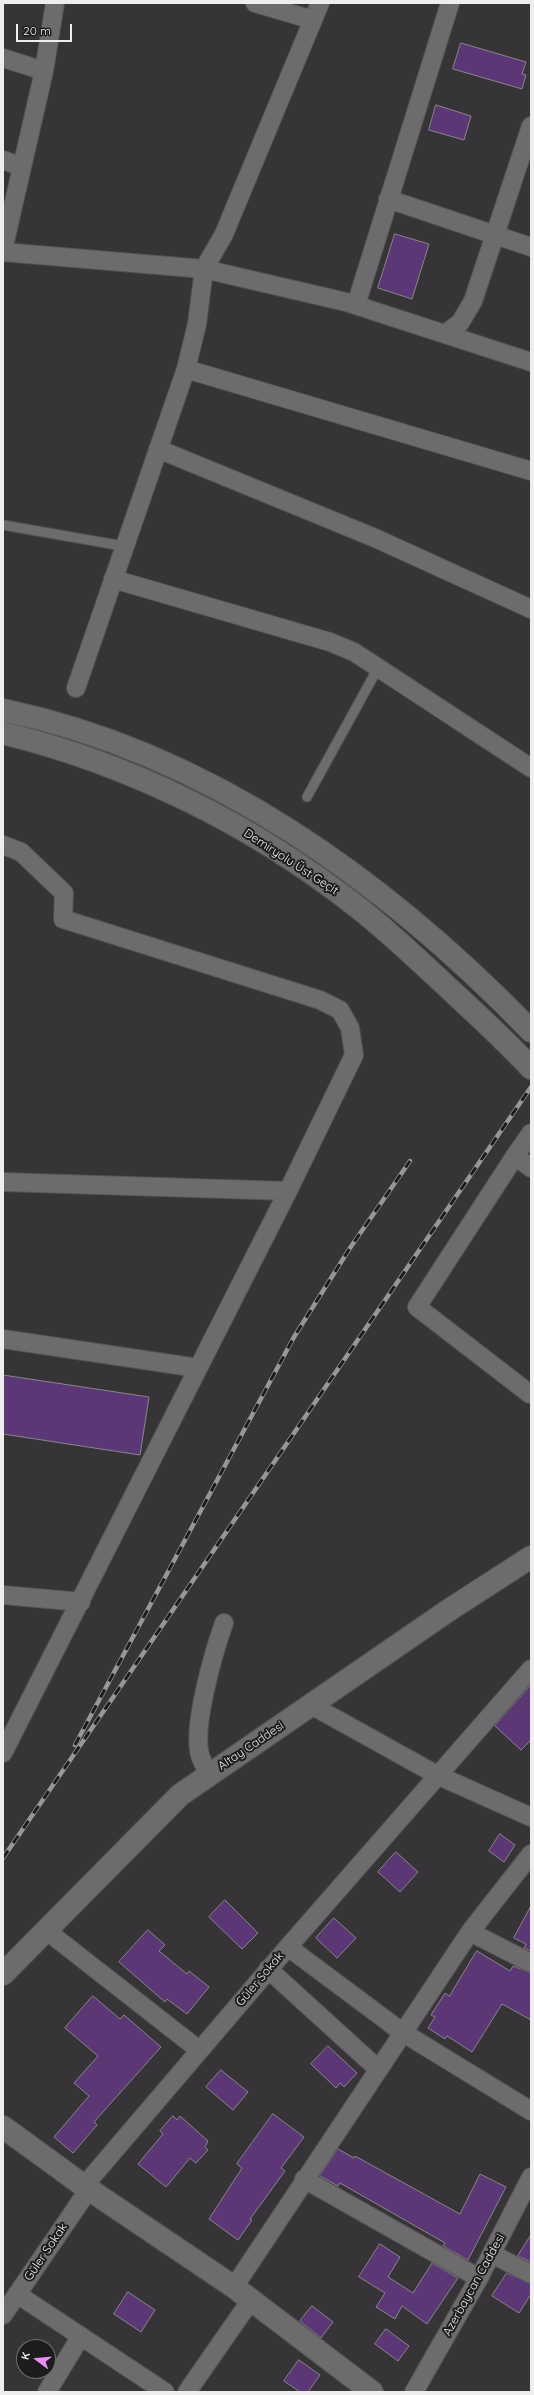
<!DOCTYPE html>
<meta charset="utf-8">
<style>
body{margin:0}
#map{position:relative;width:534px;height:2395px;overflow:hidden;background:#363436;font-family:Quicksand,sans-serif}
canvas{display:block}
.frame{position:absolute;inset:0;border:4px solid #efedee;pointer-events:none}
.north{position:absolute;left:16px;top:2339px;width:40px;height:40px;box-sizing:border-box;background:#1d1c1d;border:1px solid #717071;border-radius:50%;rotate:286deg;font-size:11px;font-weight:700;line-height:16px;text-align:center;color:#efedee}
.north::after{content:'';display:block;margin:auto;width:14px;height:18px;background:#eb8dfb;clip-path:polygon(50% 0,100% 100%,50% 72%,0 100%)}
.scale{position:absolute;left:16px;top:24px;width:56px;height:18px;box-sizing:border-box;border:2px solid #efedee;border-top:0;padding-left:5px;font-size:12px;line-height:14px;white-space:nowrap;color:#efedee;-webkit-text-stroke:3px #1d1c1d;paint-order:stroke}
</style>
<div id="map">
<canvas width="534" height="2395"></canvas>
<div class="frame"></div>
<div class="north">K</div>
<div class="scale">20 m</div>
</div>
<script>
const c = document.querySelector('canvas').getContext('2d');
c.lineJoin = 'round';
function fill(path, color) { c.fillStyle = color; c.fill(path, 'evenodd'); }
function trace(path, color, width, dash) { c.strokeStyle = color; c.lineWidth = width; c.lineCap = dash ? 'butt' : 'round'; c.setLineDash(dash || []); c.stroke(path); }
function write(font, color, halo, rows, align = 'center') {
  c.font = font + ' Quicksand,sans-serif'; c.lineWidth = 4; c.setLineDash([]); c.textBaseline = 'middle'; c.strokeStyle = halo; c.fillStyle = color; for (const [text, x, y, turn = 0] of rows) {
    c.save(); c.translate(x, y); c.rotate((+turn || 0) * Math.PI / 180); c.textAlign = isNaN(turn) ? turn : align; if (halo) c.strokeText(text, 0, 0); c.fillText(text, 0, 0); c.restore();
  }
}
const building = new Path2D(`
 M461,43L526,62L522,74L526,75L522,89L453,69Z
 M436,105L471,116L464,140L429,130Z
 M395,234L429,244L412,299L378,288Z
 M3,1375L149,1397L140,1455L3,1434Z
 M531,1685V1740L521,1750L495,1726Z
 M500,1834L515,1845L504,1862L489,1851Z
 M396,1852L418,1872L400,1892L378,1872Z
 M225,1900L258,1933L242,1949L209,1917Z
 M531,1906V1951L524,1948L526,1944L514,1938Z
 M334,1918L356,1938L337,1958L316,1938Z
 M148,1930L165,1945L159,1951L187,1974L189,1971L209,1987L187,2014L167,1999L165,2002L119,1962Z
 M477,1951L510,1971L513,1966L531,1973V2020L502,2004L472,2052L447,2036L445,2039L428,2028L435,2017L431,2015L445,1993L449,1996Z
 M93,1996L120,2019L124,2015L161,2047L94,2122L97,2125L73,2153L54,2137L89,2096L74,2083L98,2056L65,2028Z
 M328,2046L357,2073L344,2087L340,2083L336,2088L311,2064Z
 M221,2070L248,2092L233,2110L206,2087Z
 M273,2114L304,2137L281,2168L285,2171L250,2219L252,2220L238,2240L209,2219L242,2168L237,2164Z
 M173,2116L177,2120L180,2116L208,2141L205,2147L208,2150L196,2163L190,2158L166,2187L138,2164L163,2134L160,2131Z
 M338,2149L354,2158L355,2156L460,2214L480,2174L506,2187L468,2260L443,2246L445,2243L340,2183L338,2186L320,2176Z
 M531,2235V2262L518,2256Z
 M380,2244L400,2257L388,2277L413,2293L432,2263L458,2278L427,2324L402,2306L395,2319L376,2307L385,2293L359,2277Z
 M507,2273L531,2284V2294L519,2313L492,2296Z
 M128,2292L155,2310L141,2332L114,2314Z
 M312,2306L333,2322L321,2338L300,2321Z
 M386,2329L409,2346L398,2361L375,2344Z
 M299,2360L320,2375L308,2392H300L284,2381Z`);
fill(building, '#5b3875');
trace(building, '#88868a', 1);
const service = new Path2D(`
 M3,525L123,546
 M307,797L378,668`);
const minor = new Path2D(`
 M255,3L313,20
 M3,58L44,71
 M3,160L22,167
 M388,199L531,247
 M3,250L44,71L55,3
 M3,252L204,269L224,234L320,3
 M356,305L450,3
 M446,333L460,323L473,301L531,126
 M186,369L531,471
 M158,449L375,538L531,609
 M113,579L330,642L354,652L531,768
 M76,688L186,369L197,324L204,269L346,302L531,362
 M3,845L21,852L64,893L63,919L320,1000L340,1010L350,1028L354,1055L288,1191L3,1753
 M531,1133L515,1156L531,1168
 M515,1156L417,1307L530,1394
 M3,1182L288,1191
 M3,1339L198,1368
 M3,1595L81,1602
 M311,1705L437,1775L531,1817
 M209,1775C206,1768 202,1762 200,1755C192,1727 214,1651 224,1623
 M47,1931L199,2050
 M470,1932L531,1963
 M288,1947L402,2032L531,2111
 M268,1969L378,2069
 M304,2179L479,2278
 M84,2186L288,1947L531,1669
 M492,2254L531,2274
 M234,2287L470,1932L531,1854
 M17,2294L165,2392
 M3,2315L89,2189
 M47,2392L81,2336
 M187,2392L251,2300
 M414,2392L479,2278L531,2177`);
const tertiary = new Path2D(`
 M3,1974L180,1795L449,1610L531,1557`);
const secondary = new Path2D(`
 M3,710C209,753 387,882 531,1031
 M3,733C130,764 253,825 356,906C386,929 414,956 442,982C472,1010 503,1038 531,1068
 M3,2127L84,2186L234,2287L372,2392`);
trace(service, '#545254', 11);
trace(minor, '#545254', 20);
trace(tertiary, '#545254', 24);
trace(secondary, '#545254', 24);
trace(service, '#6e6b6e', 9);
trace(minor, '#6e6b6e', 18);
trace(tertiary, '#6e6b6e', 22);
trace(secondary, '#6e6b6e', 22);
const rail = new Path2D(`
 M75,1745L294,1337L350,1248L410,1161
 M3,1858L531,1087`);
trace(rail, '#989698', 4.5);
trace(rail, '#1d1c1d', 3, [9]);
write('12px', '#efedee', '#1d1c1d', [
 ["Demiryolu Üst Geçit",291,862,33],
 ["Altay Caddesi",251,1746,-34],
 ["Güler Sokak",260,1979,-50],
 ["Güler Sokak",46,2252,-56],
 ["Azerbaycan Caddesi",474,2285,-61]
]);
</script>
